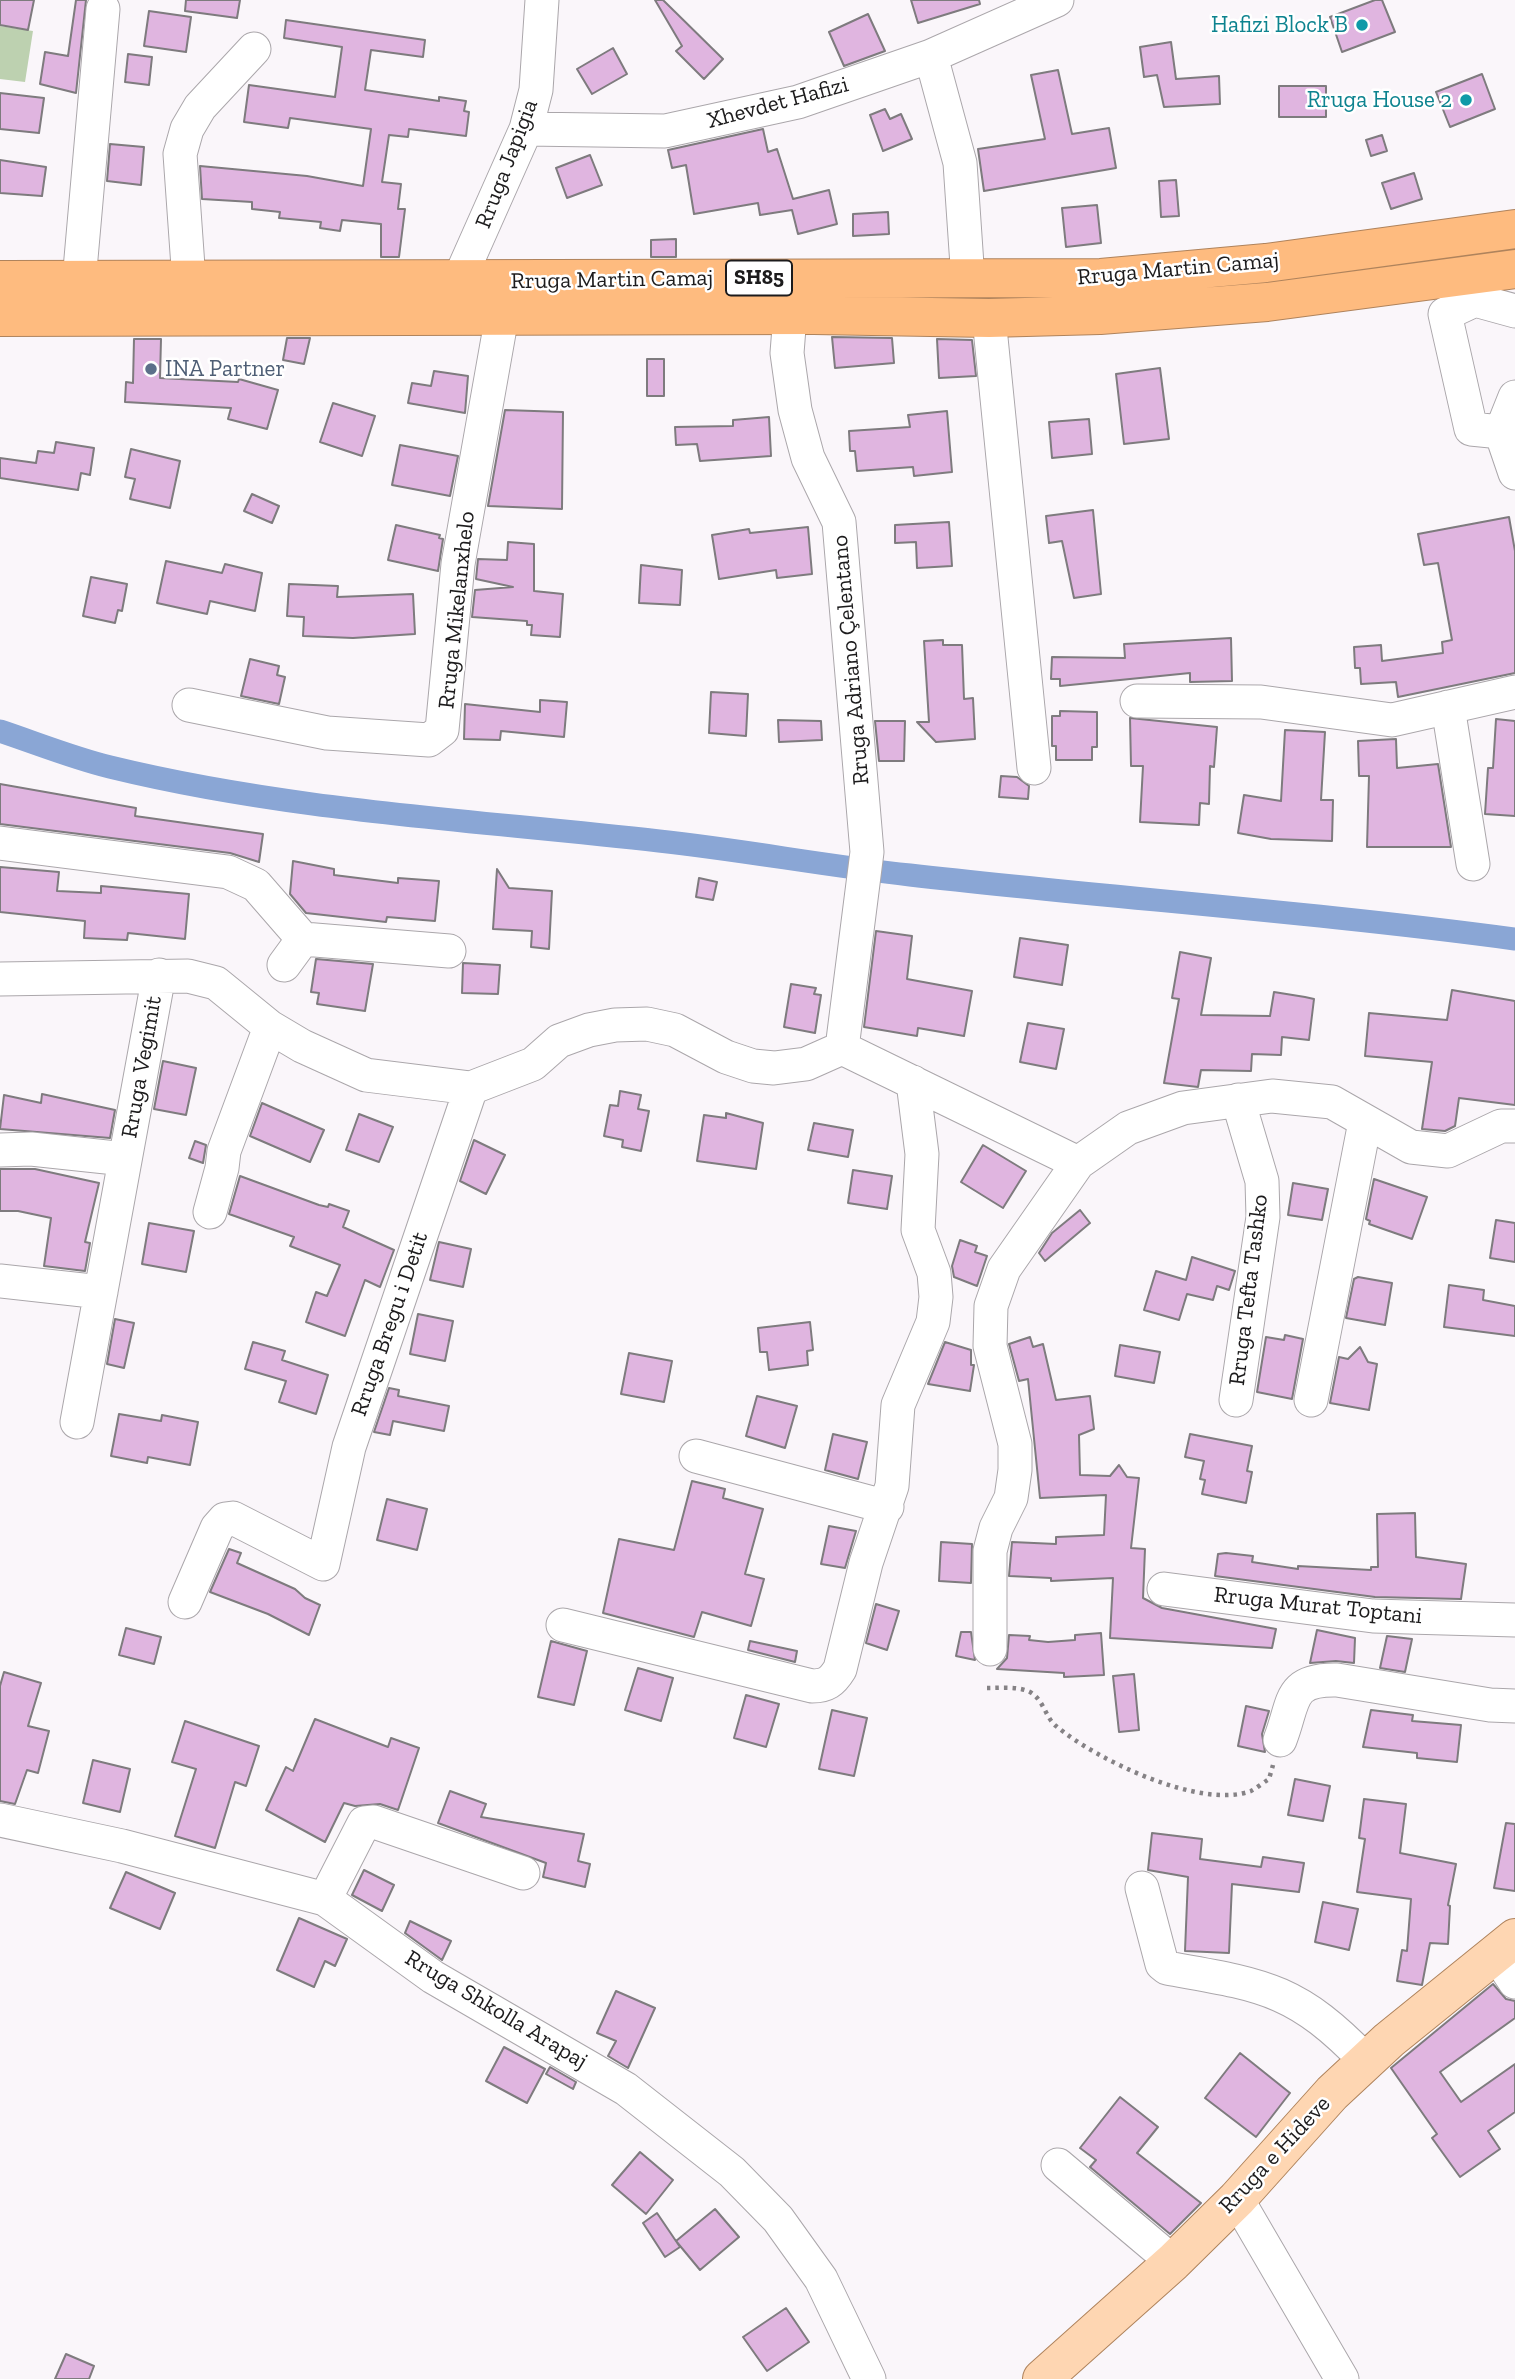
<!DOCTYPE html>
<meta charset="utf-8">
<style>
body{margin:0}
canvas{display:block;background:#faf6fa}
</style>
<canvas width="1515" height="2379"></canvas>
<script>
const c = document.querySelector('canvas').getContext('2d');
c.lineJoin = 'round';
function fill(path, color) { c.fillStyle = color; c.fill(path, 'evenodd'); }
function trace(path, color, width, dash) { c.strokeStyle = color; c.lineWidth = width; c.lineCap = dash ? 'butt' : 'round'; c.setLineDash(dash || []); c.stroke(path); }
function write(font, color, halo, rows, align = 'center') {
  c.font = font + ' "Zilla Slab",serif'; c.lineWidth = 5; c.setLineDash([]); c.textBaseline = 'middle'; c.strokeStyle = halo; c.fillStyle = color; for (const [text, x, y, turn = 0] of rows) {
    c.save(); c.translate(x, y); c.rotate((+turn || 0) * Math.PI / 180); c.textAlign = isNaN(turn) ? turn : align; if (halo) c.strokeText(text, 0, 0); c.fillText(text, 0, 0); c.restore();
  }
}
fill(new Path2D(`
 M0,26L33,31L25,82L0,79Z`), '#bdd1b0');
trace(new Path2D(`
 M0,731C36,743 73,758 110,767C290,811 475,820 659,841C743,850 826,866 910,875C1112,898 1314,912 1515,939`), '#8aa6d5', 23);
const building = new Path2D(`
 M0,0H34L28,30L0,25Z
 M76,0H86L76,93L40,84L45,52L68,56Z
 M186,0H240L237,18L185,11Z
 M655,0H663L723,59L704,79L676,51L682,46Z
 M911,0H979L980,4L918,23Z
 M1375,0H1382L1395,32L1342,52L1330,17Z
 M149,11L191,17L186,52L144,46Z
 M868,14L885,51L844,66L829,32Z
 M286,20L425,40L423,57L371,50L365,90L439,101V97L466,101L464,111L469,112L466,136L409,129L408,137L389,135L382,182L401,184L398,209H405L399,257H381V224L342,220L340,231L320,228L321,222L279,218L280,212L252,209V202L202,199L200,166L307,176L363,186L371,129L290,118L288,128L244,122L249,85L335,97L342,47L284,38Z
 M1171,42L1176,79L1219,76L1220,104L1164,107L1157,75L1144,77L1140,47Z
 M613,48L627,74L592,94L577,69Z
 M128,54L152,57L149,85L125,82Z
 M1058,70L1072,134L1109,128L1116,168L984,191L978,149L1045,139L1031,75Z
 M1482,74L1495,109L1450,127L1436,92Z
 M1279,86H1326V117H1279Z
 M0,93L44,98L39,133L0,129Z
 M885,109L890,119L901,114L912,139L883,151L870,115Z
 M763,129L768,152L777,149L793,199L829,190L837,224L798,234L792,210L760,215L758,203L694,214L686,165L672,168L668,150Z
 M1382,135L1387,151L1371,156L1366,140Z
 M110,144L144,147L141,185L107,181Z
 M590,155L602,185L567,198L556,168Z
 M0,160L46,167L42,196L0,193Z
 M1414,173L1422,199L1391,209L1382,183Z
 M1176,180L1179,216L1161,217L1159,181Z
 M1097,205L1101,243L1066,247L1062,208Z
 M888,212L889,234L853,236V214Z
 M676,239V257H651V240Z
 M832,337L892,338L894,363L835,368Z
 M287,338H310L304,364L283,360Z
 M134,339H161L160,378L238,382L239,379L278,390L267,429L228,419L231,408L125,402L126,382L133,383Z
 M937,339L972,340L976,376L939,378Z
 M647,359H664V396H647Z
 M1160,368L1169,439L1124,444L1116,374Z
 M434,371L468,376L465,413L408,403L412,383L431,386Z
 M333,403L375,416L362,456L320,442Z
 M505,410L563,412L562,509L488,506Z
 M947,411L952,472L914,476L913,467L857,471L855,451H850L849,431L910,427L908,415Z
 M769,417L771,456L700,461L697,444L676,445L675,427L733,426V420Z
 M1089,419L1092,454L1052,458L1049,422Z
 M56,442L94,448L90,475L81,473L78,490L0,478V458L36,463L38,451L54,453Z
 M400,445L458,456L450,496L392,485Z
 M131,449L180,461L170,508L130,499L135,479L125,477Z
 M252,494L279,506L272,523L244,511Z
 M1093,510L1101,594L1074,598L1062,541L1049,543L1046,516Z
 M1509,517L1515,551V673L1398,697L1396,682L1361,684L1360,668H1355L1354,647L1381,645L1382,661L1443,653L1442,642L1452,640L1438,563L1424,565L1418,534Z
 M949,522L952,566L917,568L916,542L895,543V525Z
 M396,525L440,535L439,538L443,539L438,571L388,560Z
 M808,527L812,574L777,578L776,570L719,579L712,535L749,529L750,533Z
 M508,542L534,544V591L563,594L560,637L531,635L532,625H527V621L472,617L475,590L513,587L476,579L478,559L507,560Z
 M166,561L222,573L225,564L262,573L255,611L210,601L207,614L157,603Z
 M641,565L682,570L680,605L639,603Z
 M91,577L127,584L122,611L118,610L115,623L83,616Z
 M289,584L338,586L337,597L413,594L415,634L353,638L303,636L304,617L287,616Z
 M1231,638L1232,681L1190,682V673L1060,686V679H1051L1052,657L1125,658L1124,644Z
 M943,640V645H962L964,699L973,698L975,739L936,742L917,722H929L924,641Z
 M250,659L279,666L277,675L285,677L279,704L241,696Z
 M711,692L748,694L746,736L709,733Z
 M540,700L567,702L564,737L501,731L500,740L464,739L465,704L540,712Z
 M1060,711L1097,712V747H1092V760H1056V746H1052V716H1060Z
 M1130,718L1217,727L1214,767L1210,766L1209,804L1200,803L1199,825L1140,822L1143,766H1131Z
 M1496,719L1515,721V816L1485,814L1488,768H1493Z
 M778,720L821,721L822,740L779,742Z
 M875,721H905L904,761H879Z
 M1285,730L1325,732L1321,800H1333L1332,841L1271,839L1238,833L1244,795L1281,801Z
 M1396,739L1397,768L1438,764L1451,847H1367L1369,776H1359L1358,741Z
 M1001,776L1017,777L1029,786L1028,799L999,797Z
 M0,784L136,808L135,816L263,834L259,862L230,853L0,824Z
 M293,861L334,869V875L398,883V878L439,881L435,921L387,917L386,922L306,913L290,894Z
 M0,867L59,872L57,891L101,893V886L189,894L185,939L128,933L127,940L84,938L85,921L0,912Z
 M497,869L509,888L552,891L549,949L531,947L532,931L493,929Z
 M699,878L717,882L713,900L696,897Z
 M876,931L912,936L907,979L972,991L964,1036L918,1028L917,1036L864,1027Z
 M1020,938L1068,945L1062,985L1014,977Z
 M1180,952L1211,958L1201,1015L1270,1016L1274,992L1305,997L1314,999L1309,1040L1282,1037L1281,1055L1252,1054L1251,1071L1201,1070L1198,1087L1164,1083L1179,999L1172,998Z
 M316,959L373,964L365,1011L317,1004L319,993L311,992Z
 M463,963L500,965L498,994L462,993Z
 M791,984L816,988L814,994L821,995L815,1033L784,1027Z
 M1452,990L1515,1001V1105L1459,1098L1455,1126L1445,1131L1422,1129L1432,1062L1365,1056L1369,1013L1447,1020Z
 M1028,1023L1064,1029L1056,1069L1020,1062Z
 M163,1061L196,1068L186,1115L154,1109Z
 M620,1091L641,1095L638,1109L649,1111L641,1151L622,1147L623,1140L604,1136L610,1105L618,1106Z
 M42,1094L115,1110L110,1138L0,1129L4,1095L41,1103Z
 M262,1103L324,1130L310,1162L250,1136Z
 M726,1113L763,1123L756,1169L697,1161L704,1115L726,1118Z
 M359,1114L393,1127L379,1162L346,1150Z
 M814,1123L853,1130L848,1157L808,1150Z
 M474,1140L505,1155L486,1194L460,1181Z
 M195,1141L206,1145L203,1163L189,1158Z
 M983,1145L1026,1171L1003,1208L961,1182Z
 M0,1169H35L99,1183L85,1242L90,1243L85,1271L44,1266L51,1218L18,1211H0Z
 M853,1170L892,1176L887,1209L848,1203Z
 M240,1176L319,1205L328,1207L329,1204L349,1211L343,1227L394,1250L380,1287L365,1280L345,1336L306,1322L316,1292L327,1296L340,1265L290,1246L294,1237L229,1214Z
 M1374,1179L1427,1197L1412,1239L1369,1224L1370,1221L1366,1219Z
 M1293,1183L1328,1189L1322,1220L1288,1215Z
 M1080,1210L1090,1223L1045,1261L1039,1253L1052,1233Z
 M1496,1220L1515,1223V1262L1490,1258Z
 M149,1223L194,1231L186,1272L142,1264Z
 M960,1240L977,1246L975,1252L987,1256L977,1286L954,1277L952,1266Z
 M439,1242L471,1249L463,1287L430,1280Z
 M1192,1257L1235,1271L1229,1290L1217,1286L1213,1300L1187,1294L1179,1320L1144,1310L1156,1271L1186,1280Z
 M1358,1277L1392,1283L1385,1325L1346,1318L1354,1279Z
 M1449,1285L1484,1290L1483,1300L1515,1306V1336L1444,1327Z
 M418,1314L453,1321L445,1361L410,1354Z
 M115,1319L134,1323L124,1368L107,1364Z
 M810,1322L813,1350L807,1351L808,1365L769,1370L767,1352H760L758,1328Z
 M1285,1335L1303,1339L1292,1399L1257,1392L1266,1337L1284,1340Z
 M1030,1337L1033,1347L1043,1344L1056,1400L1090,1396L1094,1429L1079,1435L1080,1475L1110,1476L1119,1465L1127,1477L1139,1478L1131,1548L1145,1549L1143,1598L1162,1608L1276,1629L1272,1648L1110,1638L1113,1578L1051,1581V1578L1009,1576L1012,1542L1056,1544V1537L1104,1535L1106,1495L1040,1498L1028,1379L1019,1381L1009,1344Z
 M253,1342L285,1351L282,1360L328,1375L316,1414L279,1402L286,1381L245,1369Z
 M945,1342L971,1350V1365H974L970,1391L928,1384Z
 M1120,1345L1160,1352L1154,1383L1115,1376Z
 M1360,1347L1368,1362L1377,1364L1369,1410L1330,1403L1339,1357L1348,1359Z
 M629,1353L672,1361L664,1402L621,1394Z
 M389,1388L399,1390L398,1396L449,1406L444,1431L393,1421L390,1435L374,1432Z
 M757,1396L797,1406L785,1448L746,1436Z
 M119,1414L161,1421L162,1415L198,1422L190,1465L148,1457L147,1463L111,1456Z
 M833,1434L867,1442L858,1479L825,1470Z
 M1190,1434L1252,1446L1247,1471L1252,1472L1246,1503L1202,1494L1205,1480L1200,1479L1204,1461L1185,1457Z
 M692,1481L725,1489L723,1498L763,1509L745,1574L764,1579L751,1626L702,1612L694,1637L603,1613L619,1539L674,1550Z
 M387,1499L427,1509L417,1550L377,1540Z
 M1415,1513L1416,1557L1466,1564L1461,1599L1375,1597L1215,1576L1218,1554L1226,1553L1253,1556L1252,1562L1298,1569V1566L1371,1570V1567H1378L1377,1514Z
 M829,1526L856,1531L845,1568L821,1564Z
 M941,1542L972,1544L971,1583L939,1581Z
 M229,1549L241,1553L237,1563L295,1589L305,1598L320,1605L309,1635L268,1614L210,1592Z
 M876,1604L899,1611L887,1650L866,1643Z
 M126,1628L161,1637L154,1664L119,1655Z
 M1317,1630L1355,1638L1354,1663L1336,1661L1310,1663Z
 M961,1632H971L975,1660L956,1656Z
 M1101,1633L1104,1675L1064,1677V1673L997,1669L1007,1658L1009,1635L1030,1636L1029,1640L1048,1642L1075,1640V1635Z
 M1387,1636L1412,1639L1405,1672L1380,1668Z
 M551,1641L587,1651L574,1705L538,1697Z
 M750,1641L797,1651L795,1662L748,1650Z
 M638,1668L673,1678L661,1721L625,1710Z
 M4,1672L41,1683L28,1726L49,1731L38,1773L27,1770L15,1804L0,1801V1686Z
 M1134,1674L1139,1730L1119,1732L1113,1676Z
 M746,1695L779,1704L766,1747L734,1738Z
 M1246,1706L1269,1711L1262,1734L1265,1752L1238,1746Z
 M832,1710L867,1718L854,1776L819,1769Z
 M1371,1710L1413,1715L1412,1721L1461,1725L1457,1762L1417,1758V1753L1363,1747Z
 M315,1719L388,1747L391,1738L419,1748L398,1810L380,1804L355,1806L344,1803L325,1842L266,1810L286,1767L293,1771Z
 M185,1721L259,1746L246,1786L235,1782L215,1848L175,1836L196,1769L172,1762Z
 M93,1760L130,1769L120,1812L83,1803Z
 M1295,1779L1330,1786L1323,1821L1288,1815Z
 M450,1791L486,1804L481,1817L584,1834L578,1861L590,1864L585,1887L543,1877L546,1863L438,1823Z
 M1364,1799L1406,1804L1400,1853L1456,1864L1448,1905L1450,1906L1448,1944L1430,1943L1422,1985L1397,1981L1402,1950L1407,1951L1411,1899L1357,1892L1365,1839L1359,1838Z
 M1506,1823L1515,1824V1891L1494,1888Z
 M1152,1833L1202,1839L1200,1859L1261,1867L1263,1857L1304,1863L1299,1892L1232,1884L1229,1953L1185,1951L1188,1877L1148,1870Z
 M364,1870L394,1885L382,1911L352,1895Z
 M126,1872L175,1893L160,1929L110,1908Z
 M1323,1902L1358,1909L1349,1950L1315,1942Z
 M299,1918L347,1939L335,1966L325,1961L314,1987L277,1970Z
 M410,1921L451,1941L442,1960L405,1933Z
 M1493,1984L1506,1999L1515,2001V2018L1440,2072L1461,2102L1515,2064V2112L1488,2131L1500,2149L1460,2177L1432,2138L1437,2134L1391,2068Z
 M616,1991L655,2008L628,2068L608,2056L616,2041L597,2033Z
 M504,2047L545,2069L527,2103L486,2081Z
 M1240,2053L1290,2093L1256,2137L1205,2098Z
 M550,2067L576,2082L573,2089L546,2074Z
 M1120,2097L1158,2127L1137,2153L1201,2203L1170,2234L1090,2167L1096,2160L1080,2148Z
 M640,2152L673,2180L646,2214L612,2185Z
 M715,2209L739,2237L700,2270L676,2241Z
 M657,2213L680,2247L665,2257L643,2223Z
 M786,2308L809,2342L767,2371L743,2337Z
 M66,2354L94,2366L89,2379H55Z`);
fill(building, '#e0b5e0');
trace(building, '#7e7b7e', 2);
const minor = new Path2D(`
 M931,56L960,163L968,280
 M526,129L665,131L798,102L931,56L1057,0
 M1473,277L1475,300L1515,311
 M79,281L103,9
 M189,281L180,154L187,129L200,107L254,49
 M458,282L526,129L536,90L542,0
 M1475,300L1445,314L1471,429L1501,432L1515,397
 M790,315L787,353L795,410L808,458L839,522L867,852L842,1048
 M989,318L1034,768
 M1501,432L1515,473
 M1137,701L1261,702L1392,720L1515,692
 M189,705L327,733L429,740L442,730L458,564L502,316
 M1448,707L1473,864
 M0,843L228,872L256,885L303,939L449,951
 M284,965L303,939
 M0,979L188,976L216,983L270,1027L302,1046L366,1075L471,1088L533,1064L559,1041L589,1030L615,1025L647,1024L675,1030L726,1057L753,1066L774,1068L806,1064L842,1048
 M842,1048L1078,1163
 M0,1150L31,1149L125,1159
 M210,1212L222,1168L224,1151L270,1027
 M0,1281L101,1292
 M1236,1400L1263,1217L1262,1181L1238,1100
 M1311,1400L1365,1122
 M77,1422L159,975
 M696,1456L887,1507
 M1164,1589L1373,1616L1515,1620
 M185,1602L217,1528L225,1519L233,1518L323,1564L349,1447L471,1088
 M563,1625L812,1686C826,1686 832,1682 840,1669L866,1563L892,1486L898,1405L933,1322L936,1297L934,1273L918,1230L922,1154L913,1082
 M990,1649V1551L996,1528L1011,1498L1015,1470V1444L990,1346L991,1306L1004,1269L1078,1163L1128,1128L1183,1108L1272,1096L1332,1102L1411,1147L1448,1151L1501,1126H1515
 M1280,1740C1295,1702 1287,1679 1337,1680L1490,1705L1515,1706
 M0,1820L122,1846L325,1899L433,1977L626,2089L732,2172L778,2219L821,2279L869,2379
 M1142,1888L1162,1964L1167,1968C1263,1985 1296,1988 1366,2061
 M325,1899L364,1823L374,1822L523,1873
 M1495,1952L1515,1982
 M1058,2165L1173,2262
 M1237,2199L1342,2379`);
const major = new Path2D(`
 M1042,2379L1173,2262L1237,2199L1332,2093L1389,2040L1515,1938`);
const highway = new Path2D(`
 M0,280L1101,278L1266,263L1515,229
 M0,317L813,315L989,318L1100,315L1267,302L1515,269`);
trace(minor, '#aba7ab', 35);
trace(major, '#af835c', 40);
trace(highway, '#af835c', 40);
trace(new Path2D(`
 M987,1688C1001,1688 1018,1686 1030,1692C1044,1700 1045,1717 1056,1726C1095,1759 1200,1810 1251,1791C1257,1788 1264,1782 1269,1779L1273,1765`), '#858285', 4.5, [3.5, 5]);
trace(minor, '#fff', 33);
trace(major, '#fed6b2', 38);
trace(highway, '#febb7f', 38);
for (const [x, y, r, color] of [
 [1362,25,7,"#0f9aa8"],
 [1466,100,7,"#0f9aa8"],
 [151,369,7,"#5c6f8a"]
]) { const dot = new Path2D(); dot.arc(x, y, r, 0, 2 * Math.PI); c.fillStyle = color; c.fill(dot); trace(dot, '#fff', 2.5); }
for (const [x, y, w] of [
 [759,278,66]
]) { const box = new Path2D(); box.roundRect(x - w / 2, y - 17.5, w, 35, 5); c.fillStyle = '#fff'; c.fill(box); trace(box, '#1c1b1c', 2); }
write('bold 21px', '#1c1b1c', null, [
 ["SH85",759,278]
]);
write('23px', '#0d838f', '#fff', [
 ["Hafizi Block B",1348,25],
 ["Rruga House 2",1452,100]
], 'right');
write('23px', '#1c1b1c', '#fff', [
 ["Xhevdet Hafizi",778,103,-15],
 ["Rruga Japigia",507,164,-69],
 ["Rruga Martin Camaj",1178,269,-5],
 ["Rruga Martin Camaj",612,280,-1],
 ["Rruga Mikelanxhelo",457,610,-84],
 ["Rruga Adriano Çelentano",851,660,-95],
 ["Rruga Vegimit",142,1067,-80],
 ["Rruga Tefta Tashko",1249,1290,-83],
 ["Rruga Bregu i Detit",390,1324,-71],
 ["Rruga Murat Toptani",1318,1606,6],
 ["Rruga Shkolla Arapaj",496,2010,31],
 ["Rruga e Hideve",1275,2155,-47]
]);
write('23px', '#4e5e75', '#fff', [
 ["INA Partner",165,369]
], 'left');
</script>
